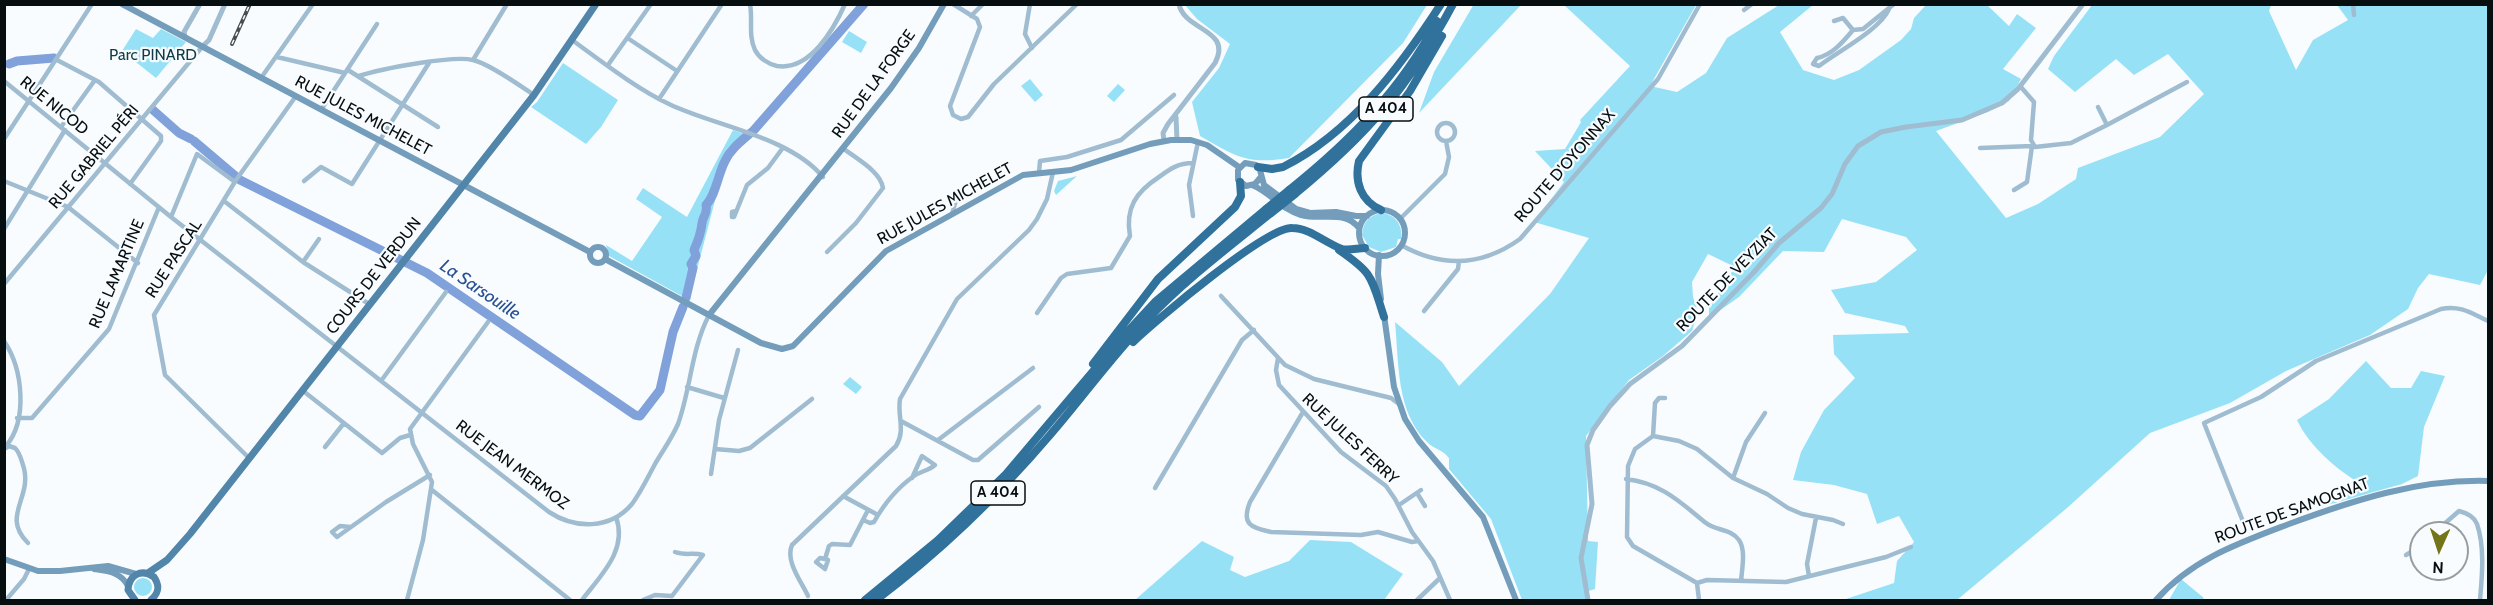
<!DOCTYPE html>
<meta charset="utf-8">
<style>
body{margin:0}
#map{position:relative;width:2493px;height:605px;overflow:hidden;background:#f8fcfe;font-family:Cabin,sans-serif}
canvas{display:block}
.frame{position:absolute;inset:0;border:6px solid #070e10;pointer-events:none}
.north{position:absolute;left:2409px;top:521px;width:60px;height:60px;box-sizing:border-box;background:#f8fcfe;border:2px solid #989d9f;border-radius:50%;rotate:183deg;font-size:16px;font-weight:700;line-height:24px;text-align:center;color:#070e10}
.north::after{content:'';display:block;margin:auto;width:21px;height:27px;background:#747419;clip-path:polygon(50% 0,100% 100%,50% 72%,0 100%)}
</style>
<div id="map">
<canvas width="2493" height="605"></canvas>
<div class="frame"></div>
<div class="north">N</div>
</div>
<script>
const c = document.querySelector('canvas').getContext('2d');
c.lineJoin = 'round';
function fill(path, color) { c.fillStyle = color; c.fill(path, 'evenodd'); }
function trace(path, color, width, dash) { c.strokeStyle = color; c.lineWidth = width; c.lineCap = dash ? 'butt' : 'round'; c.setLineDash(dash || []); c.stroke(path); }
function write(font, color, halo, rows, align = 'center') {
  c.font = font + ' Cabin,sans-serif'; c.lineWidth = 4.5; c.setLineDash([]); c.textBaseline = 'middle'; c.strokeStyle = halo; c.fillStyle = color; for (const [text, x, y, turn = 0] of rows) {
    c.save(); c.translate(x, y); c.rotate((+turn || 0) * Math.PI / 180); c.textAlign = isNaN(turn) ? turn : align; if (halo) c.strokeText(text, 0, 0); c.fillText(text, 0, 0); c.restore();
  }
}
fill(new Path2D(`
 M1474,4L1521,5L1419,113L1434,72Z
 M1185,5H1427L1403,43L1289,158C1247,165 1235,156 1200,136L1192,102L1219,68L1230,44L1197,19Z
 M1564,5H1696L1650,86L1677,92L1706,73L1727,38L1779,5H1813L1780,32L1803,70L1834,80L1859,70L1901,40L1911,29L1914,18L1926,5H1987L2009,26L2017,14L2036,28L2003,69L2021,79L2009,101L1988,112L1936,131L2006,218L2038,204L2076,179L2078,168L2160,137L2204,94L2168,54L2134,75L2116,59L2075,92L2048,69L2054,56L2092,5H2271L2269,11L2296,70L2313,40L2348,20L2337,5H2488V270L2480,285L2429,274L2418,288L2408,309L2370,335L2286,371L2230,403L2150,433L2067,508L1957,600H1843L1894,583L1897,561L1914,542L1899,516L1877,524L1867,494L1834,485L1793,480L1801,452L1824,410L1855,378L1834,354L1833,335L1909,333L1905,326L1845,313L1831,290L1876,282L1917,250L1906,237L1842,219L1824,252L1783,251L1739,297L1709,318V307L1735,267L1708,254L1692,282L1693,297L1698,312L1692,331L1663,356L1629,380L1586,436L1588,541L1598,542L1595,589L1585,592L1586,600H1522L1491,519L1449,469V458C1441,448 1433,449 1427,442C1396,412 1399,363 1395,322L1442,362L1459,386L1550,294L1589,238L1534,222L1564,182L1535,151L1565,149L1581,122L1580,120L1630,66Z
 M136,29L153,38L161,29L186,42L156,78L122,51Z
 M849,31L867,42L861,53L842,42Z
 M563,63L618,100L601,127L586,144L531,107L537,102Z
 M1030,79L1043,95L1035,102L1021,86Z
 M1118,84L1125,90L1114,102L1107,96Z
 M733,130L747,135L734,147L724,166L689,300L609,256L606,245L632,261L662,217L636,199L643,188L687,217Z
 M1077,176L1056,195L1054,191L1058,181Z
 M1382,213C1396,215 1403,225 1401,239H1398L1396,247L1381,252L1369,247L1362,235C1363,222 1369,215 1382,213Z
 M2366,361L2391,388H2411L2421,371L2445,376L2424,427L2418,476L2402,484L2317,508L2318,504L2361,488V484C2337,470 2309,446 2297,420L2329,399Z
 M850,377L862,387L856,394L843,384Z
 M1310,540L1351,542L1403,574L1384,600H1135L1202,541L1234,557L1230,570L1245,577L1289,561Z
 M134 587a9 9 0 1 1 18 0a9 9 0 1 1-18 0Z
 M2181,579L2204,598L2201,600H2169Z`), '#97e1f7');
trace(new Path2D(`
 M9,64L17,61L54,58
 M153,110L179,133L191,139
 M194,141L240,180L427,273L635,415L640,416L660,390L673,332L683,307
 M686,298L693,268L691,264L696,256L694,250C699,239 701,233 702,223C703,215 708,214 706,205C716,195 718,174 725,161C731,148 744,139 754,130L864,4`), '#80a1da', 9);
trace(new Path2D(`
 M750,4C753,20 748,35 755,50C759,58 768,64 777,66C810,71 834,29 845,4
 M953,4L977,19L980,27L950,106L953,115L961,119L968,117L994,84L1077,4
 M1030,4L1025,34L1032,48
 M2353,4L2354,15
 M1889,9C1881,29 1837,52 1819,66L1813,64L1817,58C1832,55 1843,42 1853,30L1863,29L1894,4
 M1744,10L1752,4
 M971,16L983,4
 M1834,21L1843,18L1853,30
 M629,39L677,71
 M572,40C601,61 637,89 669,104C714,126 789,136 823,177
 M277,57L345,73
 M57,60L99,82L161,136V141L130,184
 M473,60L507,4
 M608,65L651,4
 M348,70L438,127
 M359,76C380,69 453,55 473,60C490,64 519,85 534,95
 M261,78L313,4
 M4,81L171,217L549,512C575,529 610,530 632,504C641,492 648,477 655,464C662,452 672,438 678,424C691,388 691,350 709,315
 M2020,86L2034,102L2031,140L2035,147L2071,143L2107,125L2098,107
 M659,99L722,4
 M321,110L377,24
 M1437 132a9 9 0 1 1 18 0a9 9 0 1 1-18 0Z
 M2107,125L2187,82
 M61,127L95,80
 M4,139L92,4
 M1980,148L2032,146L2027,182L2014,190
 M1039,173L1040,161L1067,157L1121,140L1174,95
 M4,181L68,207L138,263
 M304,181L321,167L352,184L429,63
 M224,201L303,262L369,304
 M736,211L732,212V217H734L747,185L768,168L782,149
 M952,214L958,193
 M1193,216L1189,185L1198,142
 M171,217L197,154L235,182
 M1400,219L1445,174L1449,157L1446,141
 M4,229L65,130
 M1401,245C1442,268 1481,267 1520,239L1658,79L1700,4
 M827,252L856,223L883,188C881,172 857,159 844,149
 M303,262L319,239
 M4,284L202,47
 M1221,296L1285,365L1314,379L1391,398L1399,404
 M1424,311L1458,269L1459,261
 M1037,313L1061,278L1067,274L1111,268L1130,236C1125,208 1136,192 1159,177C1170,169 1178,163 1193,163
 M4,341C23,369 28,420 6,446
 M1278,358L1276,370L1279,385L1341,452L1386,486L1395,499L1412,532L1433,561L1450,600
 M381,381L446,292
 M687,387L724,398
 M302,390L382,453L400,438L410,435
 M1303,412L1250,502C1241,524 1251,528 1271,532L1361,535L1378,532L1412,542L1418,541
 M17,418H32L109,329L159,207
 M901,421L973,460H978L1039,407
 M1653,436L1655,403L1659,398H1665
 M938,440L1033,368
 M325,447L344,423
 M4,449L9,446L15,448C20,453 21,459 23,465C34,497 0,516 28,543
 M715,449L739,451L750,448L812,399
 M249,458L165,375L154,315L236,180L296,96
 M711,474L719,420L738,350
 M1733,478L1746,442L1765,413
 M1626,479C1661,483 1680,502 1706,523C1716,531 1730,528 1739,540C1746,550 1742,569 1741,581
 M1155,488L1242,340L1254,330
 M432,490L570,600
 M1417,493L1425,506
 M843,496L878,515
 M1399,505L1421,490
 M863,520L870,523L874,522C884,504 897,488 914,476C921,471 928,471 935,465L922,456L912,478
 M350,527L340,526L332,532L337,537L386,502L430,475
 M2246,529L2204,423L2261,397L2316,361L2441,309C2460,305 2471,313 2488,321
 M2434,533L2459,511C2467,513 2474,516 2477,524C2485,547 2482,577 2480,600
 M2406,555L2421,546
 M825,559L820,558L816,562L825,569L828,560L825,559L829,546L832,544L850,545L868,510
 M1809,576L1807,564L1816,518
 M1697,583L1707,580L1786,582L1886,557L1911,547
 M808,596C801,581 785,561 792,545L896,446C906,430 897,416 900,399L957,299L1029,230L1037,219L1047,199L1053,172
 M6,600L24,579L29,569
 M407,600L423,540L432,482L413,444L410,429L488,322
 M582,600C601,575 628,550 616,517
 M643,600L655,595L672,596L703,555C693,552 686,556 675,552
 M1417,600L1439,579
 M1699,600L1697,583L1633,546L1627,537L1628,466L1635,449L1653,436L1679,441L1697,449L1733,478L1767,494L1788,508L1802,514L1833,520L1843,524`), '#a0bcd0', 4.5);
trace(new Path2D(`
 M185,37L184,32L200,4
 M202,47L209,40L225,4
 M1176,117L1177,140
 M1164,141L1163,133L1168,124L1215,63C1233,29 1184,31 1179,4
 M1588,600L1581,558L1592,504L1587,445L1593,430L1610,406L1630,384L1682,346L1754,272L1779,243L1821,208L1832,194L1845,164L1858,146L1881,132L1906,127L1962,120L2002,103L2018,89L2083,4`), '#a0bcd0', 5);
trace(new Path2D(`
 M122,4L590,252
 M1260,178L1255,184L1246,186L1238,180V170L1245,163L1256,165L1260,170L1264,185L1296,209L1310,213L1336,212L1356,216H1367
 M1252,185C1270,192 1282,210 1301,215C1322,221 1344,209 1359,228
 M1359 233a23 23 0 1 1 46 0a23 23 0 1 1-46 0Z
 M590 255a8 8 0 1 1 16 0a8 8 0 1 1-16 0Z
 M1379,255L1378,274L1381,299
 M605,259L761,343L782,349L793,346L886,251L1023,175L1071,170L1150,144L1171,140H1191L1207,145L1239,167
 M709,315L891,88L919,48L944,4
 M1384,315L1394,387L1405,419L1419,441L1483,517L1516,600
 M4,559L38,571H60L108,566L136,574
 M94,569C108,571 121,572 128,586
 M2156,600C2192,559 2239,543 2289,524C2354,500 2418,479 2488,481`), '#739dba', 6);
trace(new Path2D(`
 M148,573L167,560L190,534L534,95L596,4
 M135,600L128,590C129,575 141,568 154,577C160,586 159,593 151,600`), '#5186aa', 7);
trace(new Path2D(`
 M1258,167L1272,169L1283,167C1351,133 1401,66 1441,4
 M1289,190C1349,142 1401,90 1437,21
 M1295,194C1368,134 1408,88 1453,4
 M1381,210C1361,201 1354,182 1359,161L1410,91L1442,36
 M1339,250C1374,274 1371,277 1384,317
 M1133,342C1155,321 1266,227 1292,228C1310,228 1325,243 1342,249C1349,251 1358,248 1365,248
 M1093,364L1158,279L1235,207L1241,196L1240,182
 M865,600L938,540L1006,474L1117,343L1156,301L1266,209
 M876,600C940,552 998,496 1050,435C1083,397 1112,356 1147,320C1185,280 1229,247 1271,213`), '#30729b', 8);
const rail = new Path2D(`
 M232,44L250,4`);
trace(rail, '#484e50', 4);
trace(rail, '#f8fcfe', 1.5, [4.5]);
trace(new Path2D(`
 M1266,209L1289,190
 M1271,213L1295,194`), '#30729b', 8);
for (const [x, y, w] of [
 [1386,109,54],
 [998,493,54]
]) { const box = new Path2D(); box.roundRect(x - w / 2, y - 12, w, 24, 4.5); c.fillStyle = '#f8fcfe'; c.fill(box); trace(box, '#070e10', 1.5); }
write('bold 15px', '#070e10', null, [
 ["A 404",1386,109],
 ["A 404",998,493]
]);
write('16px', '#113b46', '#f8fcfe', [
 ["Parc PINARD",153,55]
]);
write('16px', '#070e10', '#f8fcfe', [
 ["RUE DE LA FORGE",874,84,-54],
 ["RUE NICOD",54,106,39],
 ["RUE JULES MICHELET",363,116,28],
 ["RUE GABRIEL PÉRI",94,157,-50],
 ["ROUTE D'OYONNAX",1565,166,-49],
 ["RUE JULES MICHELET",945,204,-29],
 ["RUE PASCAL",174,259,-57],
 ["RUE LAMARTINE",117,274,-67],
 ["COURS DE VERDUN",374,276,-52],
 ["ROUTE DE VEYZIAT",1727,280,-46],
 ["RUE JULES FERRY",1350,439,43],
 ["RUE JEAN MERMOZ",512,465,37],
 ["ROUTE DE SAMOGNAT",2292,511,-20]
]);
write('italic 18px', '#294f94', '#f8fcfe', [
 ["La Sarsouille",480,290,34]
]);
</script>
